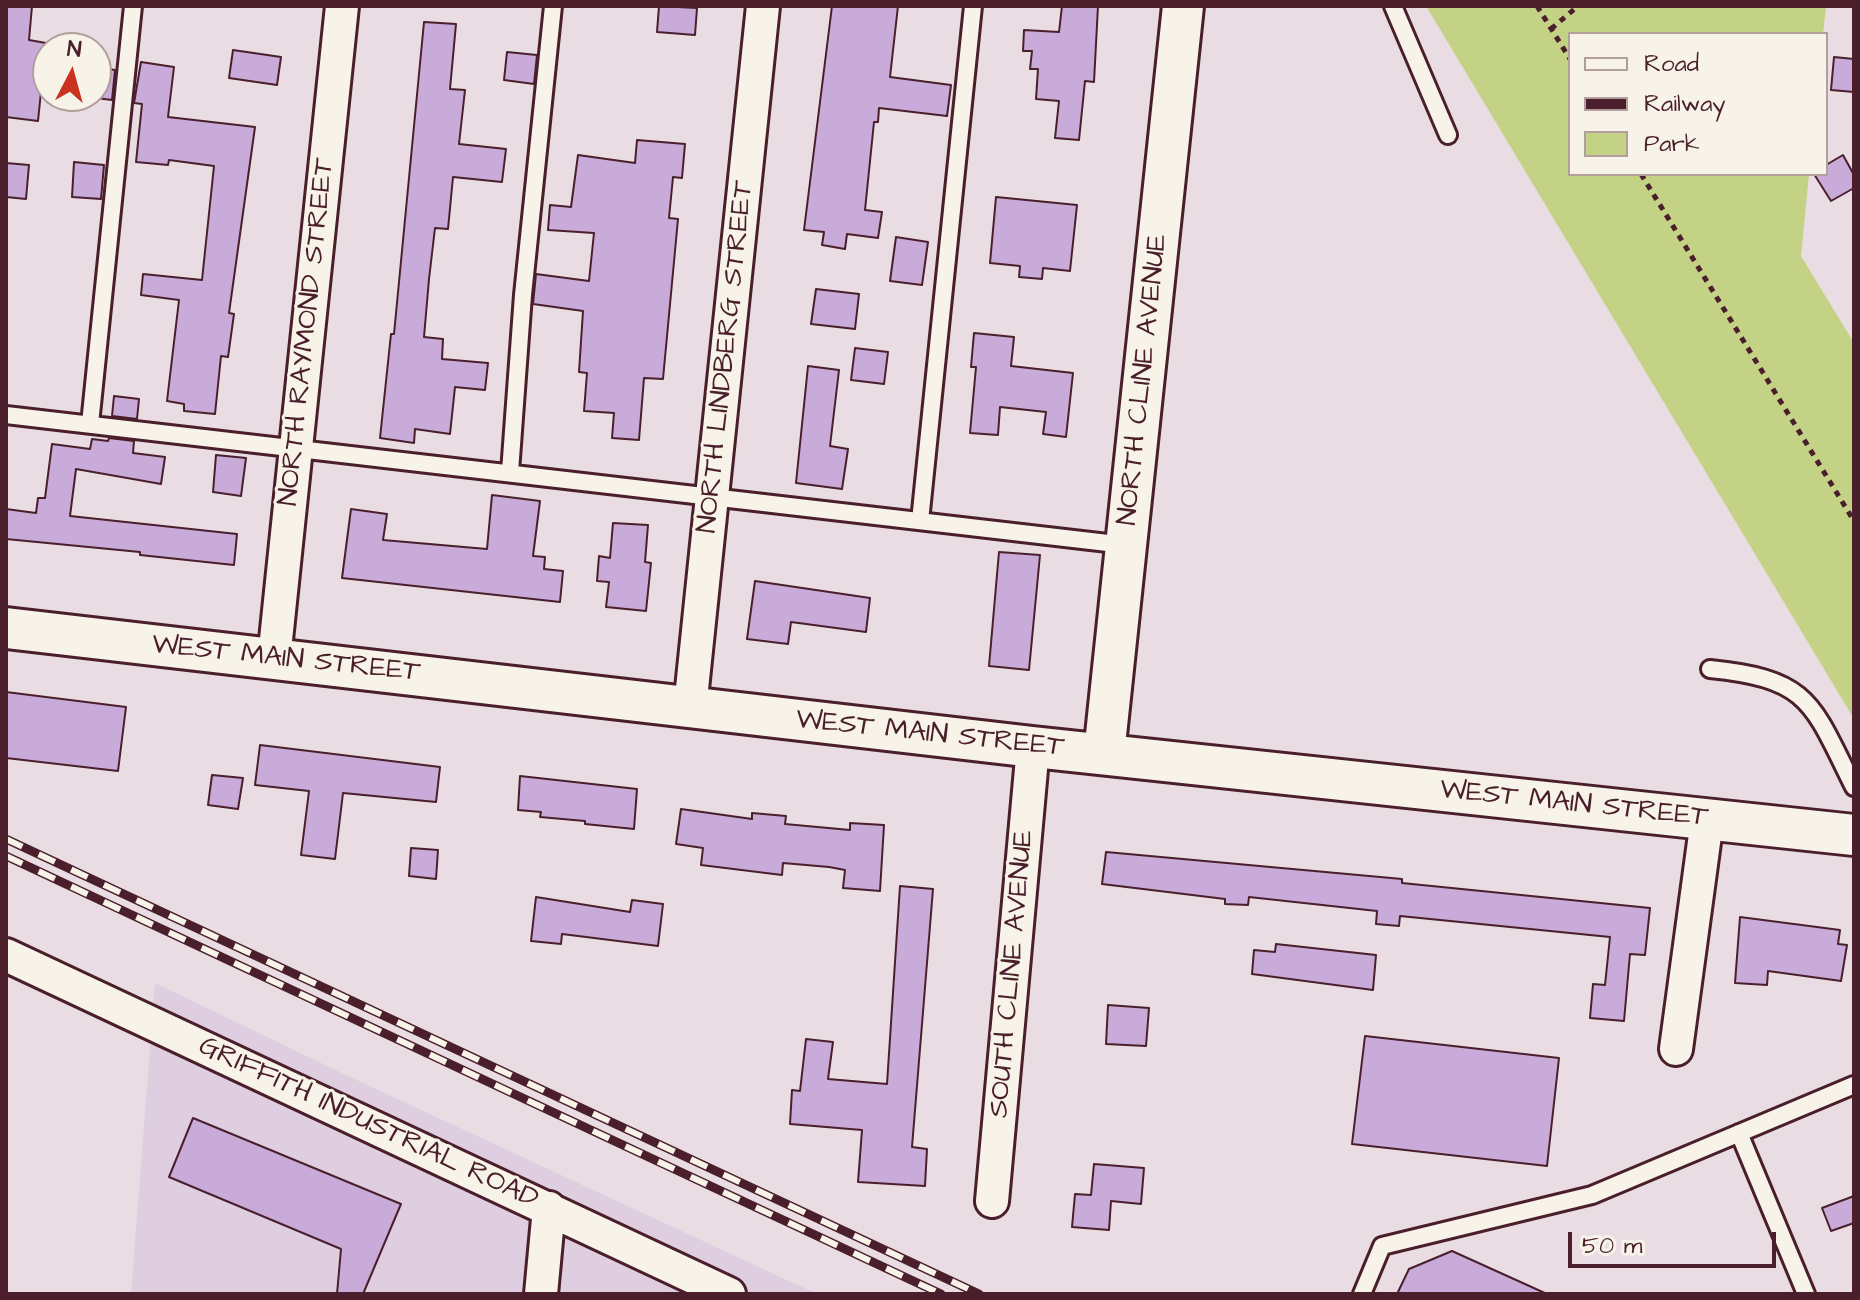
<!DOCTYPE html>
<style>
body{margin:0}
#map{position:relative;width:1860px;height:1300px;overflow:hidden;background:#e9dde3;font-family:"Architects Daughter",sans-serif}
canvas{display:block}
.frame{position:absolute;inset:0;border:8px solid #4a1f2b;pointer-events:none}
.legend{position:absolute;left:1568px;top:32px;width:260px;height:144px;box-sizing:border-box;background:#f7f3e8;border:2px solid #b29e9c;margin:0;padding:10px 14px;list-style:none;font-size:24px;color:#4a1f2b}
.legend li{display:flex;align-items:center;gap:16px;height:40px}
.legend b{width:40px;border:2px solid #b29e9c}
.north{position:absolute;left:32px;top:32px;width:80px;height:80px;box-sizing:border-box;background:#f7f3e8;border:2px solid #b29e9c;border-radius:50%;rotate:6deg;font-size:22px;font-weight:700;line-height:32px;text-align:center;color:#4a1f2b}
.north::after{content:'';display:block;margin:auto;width:28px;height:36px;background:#c8321e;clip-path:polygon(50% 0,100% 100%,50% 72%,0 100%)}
.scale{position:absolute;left:1568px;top:1232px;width:208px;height:36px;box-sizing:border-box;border:4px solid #4a1f2b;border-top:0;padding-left:10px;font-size:24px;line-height:28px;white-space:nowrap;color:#4a1f2b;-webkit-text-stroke:6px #f7f3e8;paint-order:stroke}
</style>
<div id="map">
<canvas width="1860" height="1300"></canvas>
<div class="frame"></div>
<ul class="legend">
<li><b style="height:10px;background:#f7f3e8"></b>Road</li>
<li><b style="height:10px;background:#4a1f2b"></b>Railway</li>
<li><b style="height:22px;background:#c4d286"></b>Park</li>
</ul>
<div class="north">N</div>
<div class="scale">50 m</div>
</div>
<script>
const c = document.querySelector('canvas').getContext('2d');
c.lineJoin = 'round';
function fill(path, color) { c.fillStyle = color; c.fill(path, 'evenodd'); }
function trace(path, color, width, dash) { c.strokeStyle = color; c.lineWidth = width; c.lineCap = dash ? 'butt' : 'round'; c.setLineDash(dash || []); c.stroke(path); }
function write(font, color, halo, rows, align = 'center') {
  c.font = font + ' "Architects Daughter",sans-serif'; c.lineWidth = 6; c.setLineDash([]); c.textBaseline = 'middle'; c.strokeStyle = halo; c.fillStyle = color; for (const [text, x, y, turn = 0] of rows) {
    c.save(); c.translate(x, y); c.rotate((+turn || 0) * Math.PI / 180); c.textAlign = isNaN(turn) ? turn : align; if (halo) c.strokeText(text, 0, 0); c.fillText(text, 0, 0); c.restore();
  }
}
fill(new Path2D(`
 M155,983L346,1075L817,1294H131Z`), '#dfcee0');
fill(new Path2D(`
 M1426,6L1826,8L1823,34H1570V174H1809L1801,256L1854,343V719Z`), '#c4d286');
const building = new Path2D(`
 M6,6H32L29,40L46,43L38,121L6,117Z
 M659,6L697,8L695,35L657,32Z
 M832,6H898L890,77L951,85L947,116L879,108L878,122H874L865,210L882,212L878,238L847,234L845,249L822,245L824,232L804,230Z
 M1062,6H1098L1094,82L1085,81L1079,140L1055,138L1059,101L1036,99L1038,69H1030L1032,51H1023L1024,30L1059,32Z
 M424,22L456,24L450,89L465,90L459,144L506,149L502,182L453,177L448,229L435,228L429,279L424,337L443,339L442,359L488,363L485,390L455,387L450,434L415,429L414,443L380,438L391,334H394Z
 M233,50L281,57L277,85L229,78Z
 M507,52L537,55L534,84L504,80Z
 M1834,57L1854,59V92L1831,90Z
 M141,62L174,67L168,117L255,127L229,313L234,314L228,357L221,356L215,414L184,411V404L167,401L179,300L141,295L143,274L202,280L214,166L169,160L168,165L136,162L142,104L134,103Z
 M96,67L115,70L112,100L96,98Z
 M637,140L685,144L682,178L673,177L669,218L678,219L663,379L644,378L639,440L612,438L614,413L584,411L587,373L579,372L583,311L533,304L536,274L589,281L594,233L548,230L550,205L571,207L578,155L635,163Z
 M1843,155L1854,175V188L1831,201L1814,174H1826V165Z
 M74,162L104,165L101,199L72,197Z
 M6,163L29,165L26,199L6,197Z
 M996,197L1077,205L1070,271L1043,268L1042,279L1019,277L1020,266L990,263Z
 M896,237L928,242L922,285L890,281Z
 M816,289L859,294L855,329L811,324Z
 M974,333L1014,337L1011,366L1073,373L1066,437L1043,434L1046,412L1000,407L998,435L970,433L976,367H971Z
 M855,348L888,352L884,384L851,380Z
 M808,366L839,370L830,446L848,449L842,489L796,483Z
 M114,396L139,399L137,419L112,416Z
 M109,438L134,441L133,453L165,457L161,484L76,469L70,516L237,534L234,565L140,555V552L6,539V509L36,513L38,498H45L52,444L90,449L92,439L108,441Z
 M216,455L246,458L241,496L213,492Z
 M492,495L540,501L533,556L545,557L544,569L563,571L560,602L342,578L351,509L387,514L383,540L487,549Z
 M613,523L648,525L645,562L651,563L646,611L606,607L609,582L597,581L599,556L610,558Z
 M999,552L1040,555L1029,670L989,666Z
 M755,581L870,598L866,632L791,622L788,644L747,639Z
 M6,692L126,707L118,771L6,758Z
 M260,745L440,767L436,802L343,793L335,859L301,855L309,791L255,785Z
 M212,775L243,778L238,809L208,805Z
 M520,776L637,789L634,829L585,824V821L540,817L541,812L518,810Z
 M681,809L752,819V813L786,816L785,824L850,830V823L884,825L880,891L843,888L845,870L829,867L783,863L782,875L701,865L703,848L676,844Z
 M411,848L438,850L436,879L409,876Z
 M1106,852L1402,879V883L1650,908L1645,955L1630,954L1624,1021L1590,1018L1593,984L1605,985L1610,937L1400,916L1399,926L1376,924L1377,911L1249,897L1248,905L1225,904V899L1102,884Z
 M900,886L933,889L912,1147L927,1149L925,1186L858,1182L862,1130L790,1124L792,1090L800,1091L806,1039L833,1042L828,1079L887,1084Z
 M536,897L630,912L632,900L663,904L658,946L562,934L561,944L531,941Z
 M1740,917L1840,930L1838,944L1847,945L1841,981L1768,971L1767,985L1735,983Z
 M1276,944L1376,955L1373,990L1252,974L1254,950L1275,952Z
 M1108,1005L1149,1008L1146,1046L1106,1044Z
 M1365,1036L1559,1058L1547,1166L1352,1144Z
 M193,1118L401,1204L363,1294H337L341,1249L169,1177Z
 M1094,1164L1144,1168L1141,1204L1111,1201L1109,1230L1072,1227L1075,1194L1091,1195Z
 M1854,1196V1223L1831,1231L1822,1208Z
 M1452,1251L1547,1294H1397L1409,1269Z`);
fill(building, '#c8abd8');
trace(building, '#4a1f2b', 2);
const service = new Path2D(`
 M1393,6L1448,135
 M6,415L1125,545
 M90,424L133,6
 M510,472L523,295L553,6
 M920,521L973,6
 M1710,669C1810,679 1812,703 1854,787
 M1739,1133L1806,1294
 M1362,1294L1382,1246L1592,1195L1854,1085`);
const minor = new Path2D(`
 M274,659L342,6
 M690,708L763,6
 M6,955L729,1294
 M1676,1049L1707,820
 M992,1201L1033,747
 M541,1294L549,1208`);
const tertiary = new Path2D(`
 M6,628L1033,747L1854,835
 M1104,754L1183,6`);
trace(service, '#4a1f2b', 22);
trace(minor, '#4a1f2b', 38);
trace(tertiary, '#4a1f2b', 46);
trace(new Path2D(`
 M1537,6L1570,59
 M1551,29L1578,6
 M1641,174L1854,521`), '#4a1f2b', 5, [6, 6]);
trace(service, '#f7f3e8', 16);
trace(minor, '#f7f3e8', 32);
trace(tertiary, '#f7f3e8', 40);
const rail = new Path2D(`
 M6,839L979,1294
 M6,856L941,1294`);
trace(rail, '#4a1f2b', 9);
trace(rail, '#f7f3e8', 6, [18]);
write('28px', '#4a1f2b', '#f7f3e8', [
 ["NORTH RAYMOND STREET",308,332,-84],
 ["NORTH LINDBERG STREET",727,357,-84],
 ["NORTH CLINE AVENUE",1144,380,-84],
 ["WEST MAIN STREET",286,660,6],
 ["WEST MAIN STREET",930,735,6],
 ["WEST MAIN STREET",1574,805,6],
 ["SOUTH CLINE AVENUE",1013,974,-85],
 ["GRIFFITH INDUSTRIAL ROAD",368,1124,25]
]);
</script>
